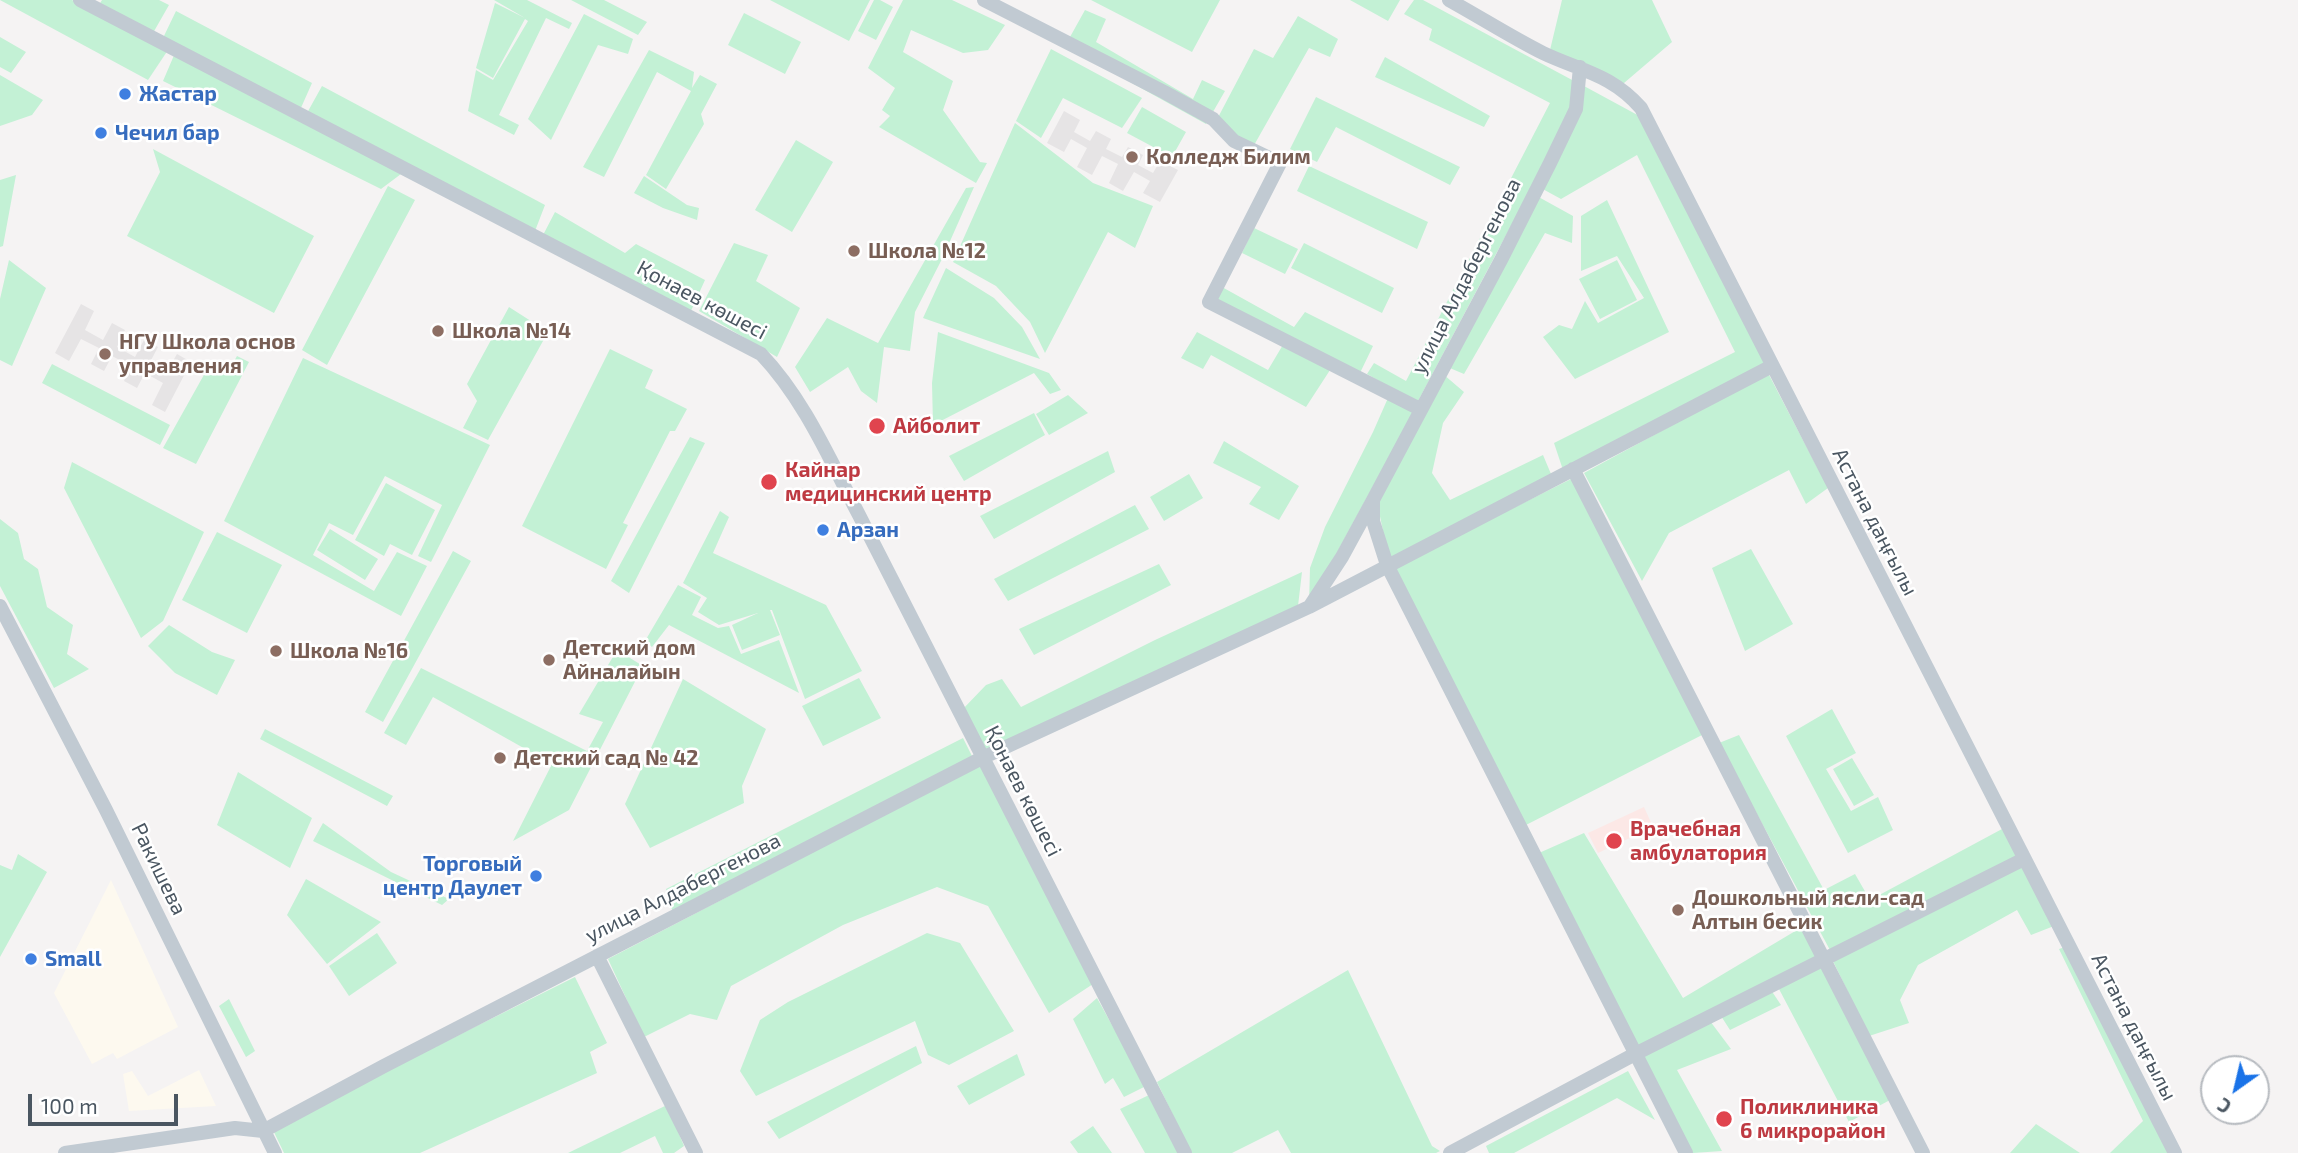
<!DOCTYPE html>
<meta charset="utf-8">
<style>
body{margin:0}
#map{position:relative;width:2298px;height:1153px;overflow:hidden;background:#f5f3f3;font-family:"Exo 2",sans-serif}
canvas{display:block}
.north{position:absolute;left:2200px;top:1055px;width:70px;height:70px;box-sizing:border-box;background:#fff;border:2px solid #b7bbc0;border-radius:50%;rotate:214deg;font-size:19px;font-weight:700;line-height:28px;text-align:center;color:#4a5661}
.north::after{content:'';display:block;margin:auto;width:24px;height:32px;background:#1a73e8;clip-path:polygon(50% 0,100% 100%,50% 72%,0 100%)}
.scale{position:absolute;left:28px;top:1094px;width:150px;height:32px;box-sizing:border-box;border:4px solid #4a5661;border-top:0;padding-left:9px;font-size:21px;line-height:24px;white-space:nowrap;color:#4a5661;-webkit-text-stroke:5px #fff;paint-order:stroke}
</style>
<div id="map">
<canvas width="2298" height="1153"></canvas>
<div class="north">С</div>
<div class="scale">100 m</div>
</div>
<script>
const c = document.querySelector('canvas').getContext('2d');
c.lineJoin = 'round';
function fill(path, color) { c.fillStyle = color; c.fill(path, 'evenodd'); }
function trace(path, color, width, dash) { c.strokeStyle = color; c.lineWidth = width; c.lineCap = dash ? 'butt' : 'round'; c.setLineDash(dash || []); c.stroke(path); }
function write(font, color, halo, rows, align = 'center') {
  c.font = font + ' "Exo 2",sans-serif'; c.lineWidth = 5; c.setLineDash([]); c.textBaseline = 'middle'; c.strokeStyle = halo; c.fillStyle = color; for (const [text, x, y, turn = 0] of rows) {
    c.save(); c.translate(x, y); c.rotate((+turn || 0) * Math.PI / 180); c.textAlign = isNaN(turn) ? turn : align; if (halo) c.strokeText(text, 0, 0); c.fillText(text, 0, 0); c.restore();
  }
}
fill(new Path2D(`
 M111,880L178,1027L117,1059L113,1053L92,1064L54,993Z
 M199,1070L216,1106L129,1111L123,1074L132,1071L148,1096Z`), '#fdf9ef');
fill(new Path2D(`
 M1064,111L1080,120L1074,132L1090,141L1096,131L1111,139L1106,149L1122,157L1128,147L1143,155L1138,165L1153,173L1160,161L1178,170L1160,202L1143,193L1150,181L1134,172L1123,191L1109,183L1118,164L1102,156L1092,175L1077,167L1087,148L1071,139L1064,152L1047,143Z
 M81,304L94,311L85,330L103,340L112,323L125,330L117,347L135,357L144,340L158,347L149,364L166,373L177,354L191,362L165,412L152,405L163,383L145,373L137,388L124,381L131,366L112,356L104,371L91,364L99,348L81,339L69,361L55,353Z`), '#e6e4e5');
fill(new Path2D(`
 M1644,807L1653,827L1598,853L1588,833Z`), '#fce8e6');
fill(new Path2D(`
 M0,0H72L168,50L148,80Z
 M102,0H159L169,5L153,33L99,5Z
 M494,0H527L572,23L569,29L546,18L499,115L519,125L514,135L468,111L476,70L493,80L528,21L525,19L493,78L476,68L495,3L525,18Z
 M571,0H604L647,22L638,35Z
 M770,0H870L849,41Z
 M874,0H880L893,7L876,40L858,31Z
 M903,0H952L1005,25L988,50L963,53L911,30L903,52L953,81L943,110L980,162L987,163L976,183L879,127L890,116L882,110L895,88L868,68Z
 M1091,0H1220L1192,52Z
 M1350,0H1400L1388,21Z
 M1414,0H1423L1574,81V107L1417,403L1367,374L1374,363L1406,381L1550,103L1429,40L1432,29L1404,14Z
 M1562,0H1652L1672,42L1617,89L1550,50Z
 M1085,10L1106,19L1096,42L1193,99L1202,80L1225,91L1206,124L1065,46Z
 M176,11L312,83L300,110L163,38Z
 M744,13L801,42L785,74L728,45Z
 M584,14L633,39L628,54L598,45L551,140L528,119Z
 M1298,16L1338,39L1330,57L1309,48L1253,147L1213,127L1254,49L1273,58Z
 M0,37L26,52L11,73L0,67Z
 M1051,49L1142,98L1122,128L1063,98L1041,138L1016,121Z
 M649,50L694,72L692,88L700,75L717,84L701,114L704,124L666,189L646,175L691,91L657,72L604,177L583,167Z
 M175,53L401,174L381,189L163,81Z
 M1385,57L1490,116L1484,127L1375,77Z
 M0,75L43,100L32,115L0,126Z
 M322,86L545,205L535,231L307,113Z
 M1584,86L1643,118L1767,364L1563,470L1554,443L1735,352L1637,155L1561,199L1539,187Z
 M1316,97L1460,167L1450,185L1336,127L1317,162L1290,149Z
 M1142,107L1186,132L1172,157L1127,133Z
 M1015,123L1093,183L1153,206L1135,248L1108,232L1045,353L1030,322L996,286L953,262Z
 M796,140L833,162L792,232L755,210Z
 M153,149L314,236L274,313L127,236L160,172Z
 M1309,166L1428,222L1417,249L1297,191Z
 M16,175L3,246L0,247V180Z
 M644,176L687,205L699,208L697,220L663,208L634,193Z
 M388,186L415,200L327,365L302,350Z
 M974,187L943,257L915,312L910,351L884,347L877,403L861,391L848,367L810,392L795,367L827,318L878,343L966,188Z
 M1535,195L1573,216L1572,243L1545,233L1464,374L1445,366Z
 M1607,200L1669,332L1575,379L1543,337L1559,325L1572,329L1585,301L1598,323L1644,298L1617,256L1581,271V216Z
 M555,212L625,253L636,244L705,280L690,313L542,237Z
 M1254,228L1298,249L1285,274L1242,253Z
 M734,243L768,255L756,281L800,308L777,357L699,311Z
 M1304,243L1394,288L1382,313L1291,268Z
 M9,260L46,288L12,366L0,360V299Z
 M1617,260L1637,300L1600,319L1579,279Z
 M946,268L994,298L1022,327L1040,359L923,318Z
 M1222,287L1294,327L1305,312L1373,346L1359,375L1214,300Z
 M509,307L548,332L488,440L463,428L477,401L467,384Z
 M938,332L1049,373L1061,390L1050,394L1034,373L933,425L932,383Z
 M1197,332L1268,370L1284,343L1332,367L1306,407L1211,355L1203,369L1181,358Z
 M610,349L653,370L645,388L687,409L675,431H670L623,523L628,525L606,569L522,526Z
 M237,356L249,362L196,464L163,448L210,364L228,372Z
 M303,358L490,445L431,562L418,556L442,505L385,476L353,535L329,523L313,555L374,591L397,552L427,566L401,616L224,521Z
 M52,364L170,425L160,445L42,383Z
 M1768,373L1828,488L1806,504L1789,470L1669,533L1642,581L1584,473Z
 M1443,374L1464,392L1443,423L1432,473L1450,500L1543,455L1551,474L1389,560L1377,502Z
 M1068,395L1088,413L1049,435L1036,414Z
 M1388,398L1414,411L1309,604L1310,568L1325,527L1373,432Z
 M1034,413L1045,435L964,481L949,456Z
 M690,437L705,443L629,593L611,581Z
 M1224,441L1299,486L1279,520L1249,504L1261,487L1213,463Z
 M1108,451L1115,472L994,539L980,516Z
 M72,462L204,532L163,621L141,638L64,488Z
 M1189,474L1203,498L1164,521L1150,497Z
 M1573,478L1704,734L1524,826L1393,568Z
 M386,483L435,510L412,555L390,544L384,556L355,540Z
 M1135,505L1149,529L1008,601L994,579Z
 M720,511L729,517L713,553L826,605L862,671L805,699L772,610H770L780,635L742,650L732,625L758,613L719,625L698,612L707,598L683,583Z
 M0,519L18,533L24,559L38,569L47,607L73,625L67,654L89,669L54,688L0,586Z
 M330,529L378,559L365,580L317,550Z
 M217,532L282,565L247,633L182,600Z
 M1751,549L1793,624L1745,651L1712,568Z
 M453,551L471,561L383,722L365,712Z
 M1159,564L1171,585L1034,655L1019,629Z
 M1302,572L1298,606L985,751L962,710L986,685L1002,679L1021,707L1155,640Z
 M678,585L701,597L692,615L718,628L729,626L741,654L779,640L799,693L669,625L652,647L645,641Z
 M169,625L212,652L235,660L217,695L175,673L148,646Z
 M617,650L643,666L569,810L513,841L552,764L433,697L406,745L384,733L421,668L587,751L603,722L579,714Z
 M859,678L881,718L823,746L802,706Z
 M683,679L766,729L742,786L744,803L650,848L625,804Z
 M1832,709L1856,753L1826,769L1851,811L1878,797L1893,830L1848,853L1786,736Z
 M265,729L393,796L387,806L260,739Z
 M1739,735L1824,890L1855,874L1870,900L2002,829L2019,858L1831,952L1719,743Z
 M963,738L973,758L673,913L666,889Z
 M1852,758L1874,795L1854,806L1833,769Z
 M980,765L1093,984L1049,1013L988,906L937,887L843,925L731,986L717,1020L690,1014L644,1037L608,959Z
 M238,772L312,818L290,868L217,825Z
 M323,823L391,872L449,899L442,905L313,841Z
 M1584,833L1683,998L1802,927L1817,957L1636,1047L1539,853Z
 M18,854L47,872L0,957V865L12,870Z
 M2024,865L2054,926L2031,935L2017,910L1918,965L1900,1000L1909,1023L1869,1036L1833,961Z
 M306,879L381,922L327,964L287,915Z
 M377,933L397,963L349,996L329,966Z
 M927,933L960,943L1014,1031L949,1065L928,1055L915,1021L756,1096L740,1071L760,1020L788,1002Z
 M2065,947L2169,1153H2110L2143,1121L2059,949Z
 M1825,964L1890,1100L1849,1122L1779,989Z
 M1348,970L1432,1146L1440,1151L1436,1153H1291L1278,1130L1232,1153H1191L1157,1082Z
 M575,977L607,1043L590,1052L597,1073L420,1153H284L272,1128Z
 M1771,990L1781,1005L1730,1030L1721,1016Z
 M1097,998L1146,1086L1124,1097L1113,1078L1105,1084L1073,1019Z
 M229,999L255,1051L246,1057L219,1006Z
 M1710,1021L1731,1049L1677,1070L1722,1151L1693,1153L1641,1056Z
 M916,1046L922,1063L779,1139L767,1122Z
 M1017,1054L1025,1075L969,1105L957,1086Z
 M1628,1071L1655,1120L1617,1098L1514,1153H1489L1486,1146Z
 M1149,1095L1179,1153H1145L1120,1109Z
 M667,1105L684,1146L674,1153H663L655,1136L620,1153H568Z
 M2036,1124L2080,1153H2010Z
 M1093,1126L1112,1153H1078L1070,1142Z`), '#c3f1d5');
trace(new Path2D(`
 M80,0L761,354C804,399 830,460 859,515L1185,1153
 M984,0L1164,92L1213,119L1234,141L1280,163L1209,302L1420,409
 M1449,0C1480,17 1511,37 1543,53C1581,71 1611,74 1641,108L2175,1153
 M1573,469L1923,1153
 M1373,500V521L1387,565L1686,1153
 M0,606L106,810L275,1153
 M1310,606L1342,557L1373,500L1502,258L1550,163L1576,109L1580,67
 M597,956L696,1153
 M65,1153L235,1128L263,1131L384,1066L982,758L1309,607L1772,366
 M1450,1153L1635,1054L2024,859`), '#c1cad2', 14);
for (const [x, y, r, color] of [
 [125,94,7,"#3f7fe0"],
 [101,133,7,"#3f7fe0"],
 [1132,157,7,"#8d6e63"],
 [854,251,7,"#8d6e63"],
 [438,331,7,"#8d6e63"],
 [105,354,7,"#8d6e63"],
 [877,426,9,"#e0444e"],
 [769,482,9,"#e0444e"],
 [823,530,7,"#3f7fe0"],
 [276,651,7,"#8d6e63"],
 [549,660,7,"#8d6e63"],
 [500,758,7,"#8d6e63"],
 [1614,841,9,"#e0444e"],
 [536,876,7,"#3f7fe0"],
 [1678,910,7,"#8d6e63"],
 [31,959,7,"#3f7fe0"],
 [1724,1119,9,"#e0444e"]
]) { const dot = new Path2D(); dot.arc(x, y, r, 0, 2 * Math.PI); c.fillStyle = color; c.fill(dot); trace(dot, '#fff', 2.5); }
write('bold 21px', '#366cbe', '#fff', [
 ["Жастар",139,94],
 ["Чечил бар",115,133],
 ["Арзан",837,530],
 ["Торговый",522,864,"right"],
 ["центр Даулет",522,888,"right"],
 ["Small",45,959]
], 'left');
write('bold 21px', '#785e54', '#fff', [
 ["Колледж Билим",1146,157],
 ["Школа №12",868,251],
 ["Школа №14",452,331],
 ["НГУ Школа основ",119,342],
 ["управления",119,366],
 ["Детский дом",563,648],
 ["Айналайын",563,672],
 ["Школа №16",290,651],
 ["Детский сад № 42",514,758],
 ["Дошкольный ясли-сад",1692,898],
 ["Алтын бесик",1692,922]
], 'left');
write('21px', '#4a5661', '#fff', [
 ["улица Алдабергенова",1466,276,-63],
 ["Қонаев көшесі",702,300,28],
 ["Астана даңғылы",1875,522,63],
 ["Қонаев көшесі",1023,791,63],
 ["Ракишева",159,869,64],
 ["улица Алдабергенова",683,888,-27],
 ["Астана даңғылы",2134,1027,63]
]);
write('bold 21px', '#be3a42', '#fff', [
 ["Айболит",893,426],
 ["Кайнар",785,470],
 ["медицинский центр",785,494],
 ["Врачебная",1630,829],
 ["амбулатория",1630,853],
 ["Поликлиника",1740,1107],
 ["6 микрорайон",1740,1131]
], 'left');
</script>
